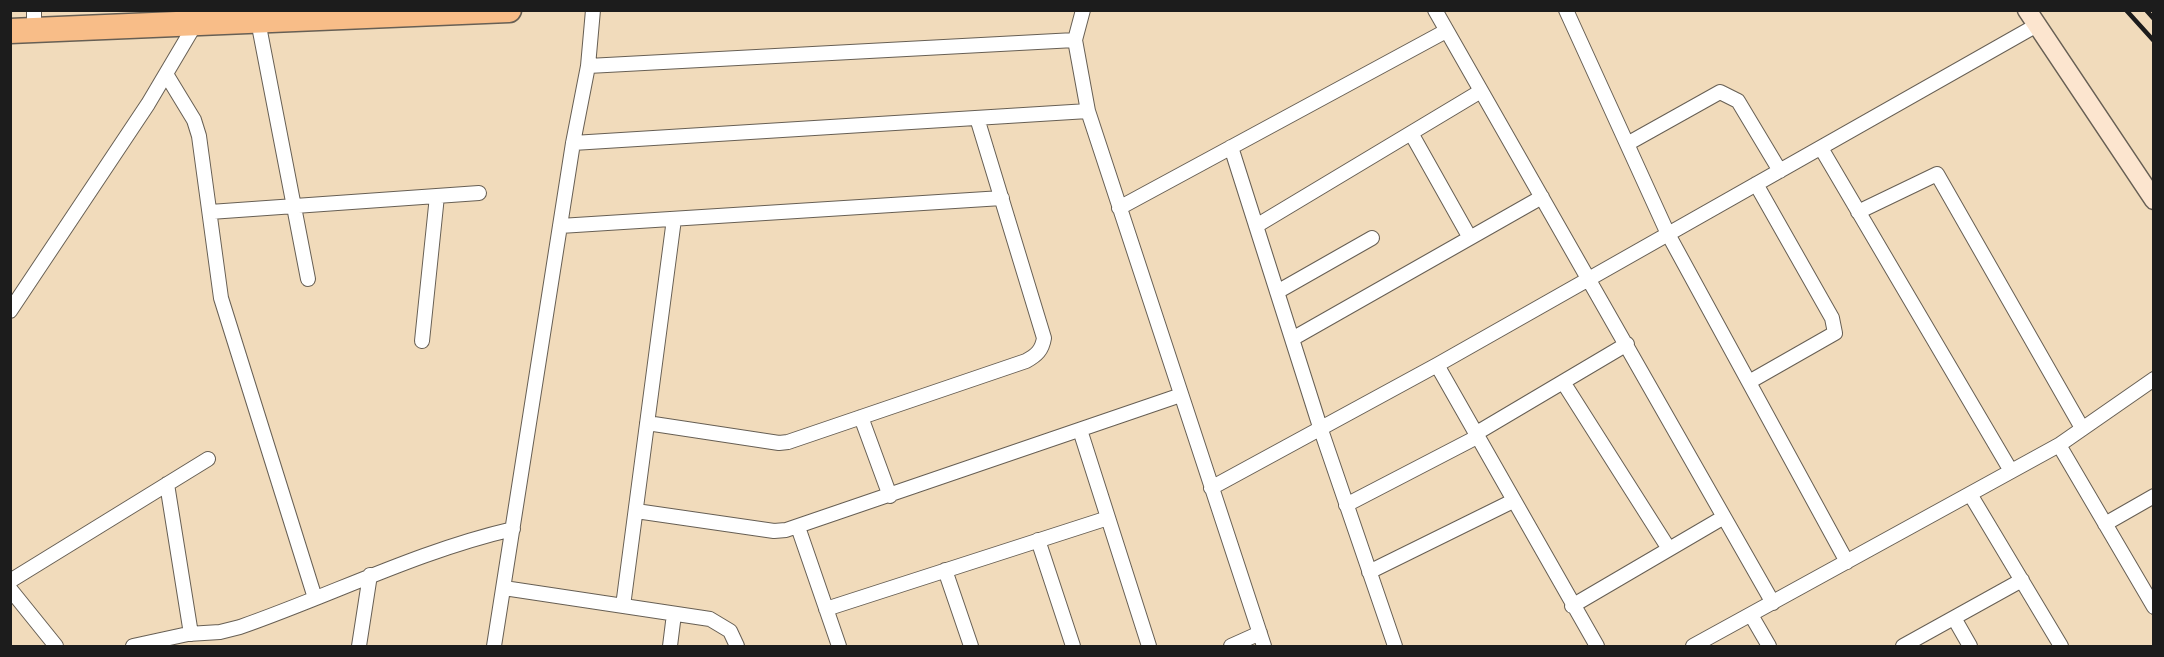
<!DOCTYPE html>
<style>
body{margin:0}
#map{position:relative;width:2164px;height:657px;overflow:hidden;background:#f1dbbb;font-family:"Libre Caslon Text",serif}
canvas{display:block}
.frame{position:absolute;inset:0;border:12px solid #1c1c1c;pointer-events:none}
</style>
<div id="map">
<canvas width="2164" height="657"></canvas>
<div class="frame"></div>
</div>
<script>
const c = document.querySelector('canvas').getContext('2d');
c.lineJoin = 'round';
function trace(path, color, width, dash) { c.strokeStyle = color; c.lineWidth = width; c.lineCap = dash ? 'butt' : 'round'; c.setLineDash(dash || []); c.stroke(path); }
const street = new Path2D(`
 M34,10V30
 M1083,10L1075,40L1088,111L1264,646
 M1435,10L1773,603
 M1566,10L1668,234L1847,562
 M258,21L308,279
 M588,66L1075,40
 M166,74L194,120L199,136L221,298L315,598
 M1411,133L1470,238
 M573,143L1088,111
 M1627,144L1720,92L1738,101L1780,171
 M1231,147L1320,427L1395,646
 M1821,148L2011,471
 M1119,208L1446,31
 M210,212L479,193
 M1858,212L1937,174L2082,428
 M560,226L1002,198
 M1256,226L1481,91
 M1277,292L1372,238
 M10,311L148,104L196,23
 M1292,339L1542,197
 M422,341L437,196
 M1437,365L1597,646
 M1563,382L1669,549
 M1749,382L1835,333L1832,318L1756,184
 M861,417L890,496
 M647,423L779,443L788,442L1026,361C1037,355 1042,350 1044,338L977,118
 M1080,430L1149,646
 M1475,434L1627,344
 M2059,445L2154,607
 M167,484L191,634
 M1211,488L1437,365L2037,25
 M1970,494L2061,646
 M1346,505L1477,437
 M636,511L774,531L786,530L1181,395
 M2105,524L2154,496
 M798,527L839,646
 M1038,540L1073,646
 M945,570L971,646
 M1369,572L1513,501
 M10,581L208,459
 M504,588L710,619L730,631L737,646
 M10,589L56,646
 M623,606L674,219
 M1572,606L1724,517
 M826,609L1108,518
 M1751,615L1769,646
 M1954,618L1970,646
 M133,646L188,634L220,632L240,627C332,595 418,551 513,529
 M359,646L370,575
 M494,646L573,143L588,66L593,10
 M670,646L674,614
 M1231,646L1260,633
 M1693,646L2059,445L2154,379
 M1903,646L2022,580`);
const secondary = new Path2D(`
 M2027,10L2154,200`);
const highway = new Path2D(`
 M10,31L509,10`);
trace(street, '#675f54', 16);
trace(secondary, '#675f54', 21);
trace(highway, '#675f54', 27);
trace(street, '#fff', 14);
trace(secondary, '#fce5cf', 18);
trace(highway, '#f8bd88', 24);
trace(new Path2D(`
 M2126,10L2154,41
 M2146,10L2154,19`), '#1c1c1c', 4.5);
</script>
